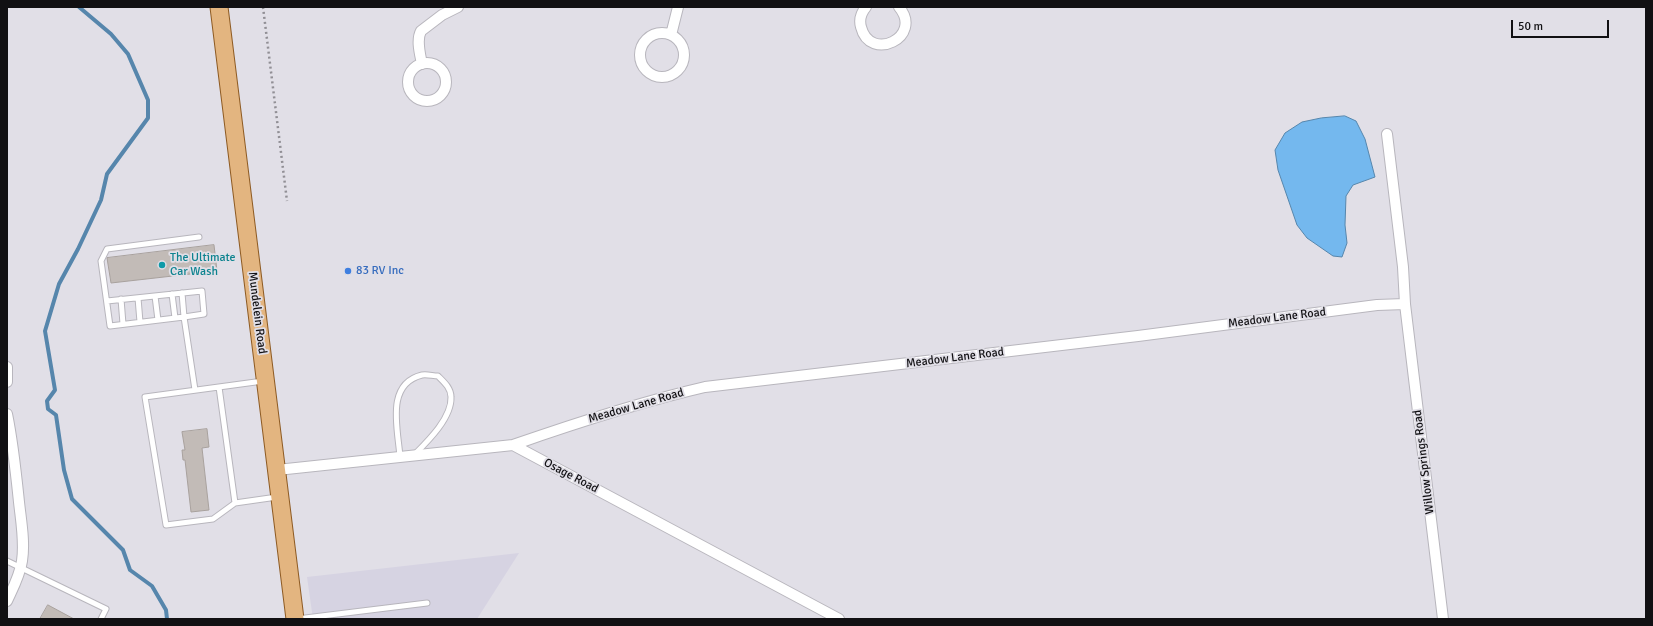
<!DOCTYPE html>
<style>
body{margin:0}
#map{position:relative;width:1653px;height:626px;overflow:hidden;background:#e1dfe7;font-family:Signika,sans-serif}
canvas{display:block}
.frame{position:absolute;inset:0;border:8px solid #111013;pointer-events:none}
.scale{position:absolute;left:1511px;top:20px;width:98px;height:18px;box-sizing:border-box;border:2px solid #111013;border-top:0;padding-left:5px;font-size:12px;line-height:14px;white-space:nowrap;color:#111013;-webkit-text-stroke:3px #e1dfe7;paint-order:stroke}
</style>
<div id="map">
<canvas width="1653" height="626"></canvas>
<div class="frame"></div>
<div class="scale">50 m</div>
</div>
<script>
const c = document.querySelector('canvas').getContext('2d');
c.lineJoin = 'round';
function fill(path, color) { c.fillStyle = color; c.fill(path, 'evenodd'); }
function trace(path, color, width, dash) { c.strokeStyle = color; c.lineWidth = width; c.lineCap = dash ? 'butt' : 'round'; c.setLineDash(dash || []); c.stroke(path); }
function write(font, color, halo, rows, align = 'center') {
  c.font = font + ' Signika,sans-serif'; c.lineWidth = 3.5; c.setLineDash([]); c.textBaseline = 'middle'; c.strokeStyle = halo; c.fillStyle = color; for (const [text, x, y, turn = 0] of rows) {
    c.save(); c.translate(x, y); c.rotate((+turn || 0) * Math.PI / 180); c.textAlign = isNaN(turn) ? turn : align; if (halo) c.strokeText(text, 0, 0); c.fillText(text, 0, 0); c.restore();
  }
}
fill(new Path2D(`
 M519,553L477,619H313L307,577Z`), '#d6d3e2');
const water = new Path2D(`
 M1345,116L1356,121L1365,139L1375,177L1353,185L1346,196L1345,225L1347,243L1342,257L1333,256L1307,238L1297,225L1278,170L1275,150L1285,133L1302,122L1321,118Z`);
fill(water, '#74b8ee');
trace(water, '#5686ac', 1);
trace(new Path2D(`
 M79,7L111,34L128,54L148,100V118L107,174L101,200L78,249L59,284L45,331L55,390L47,401L48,409L56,415L64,470L72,499L123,550L130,570L152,586L166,610L167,619`), '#5686ac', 4);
const building = new Path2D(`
 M214,245L217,271L111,283L107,258Z
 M207,429L209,447L202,448L209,510L191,512L185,460H183L182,450H185L182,432Z
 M48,605L74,619H40Z`);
fill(building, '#c2bbb7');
trace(building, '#a8a19d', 1);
const lane = new Path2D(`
 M182,293L184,317L110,326L101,261L107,249L199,237
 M172,294L175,318
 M155,296L158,320
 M138,298L140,322
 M121,299L123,324
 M107,301L202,291L204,314L184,317L195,390
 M219,387L235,503L277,497
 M400,457C398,429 385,384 422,375C427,374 433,376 438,376C444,382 451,388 451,397C452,418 427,442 414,455
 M235,503L213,519L166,525L145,397L263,381
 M7,561L106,609L101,619
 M297,619L427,603`);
const street = new Path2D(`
 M866,7C861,13 859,20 861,27C870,63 924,37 899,7
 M640 55a22 22 0 1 1 44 0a22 22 0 1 1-44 0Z
 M671,35L678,7
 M408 82a19 19 0 1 1 38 0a19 19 0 1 1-38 0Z
 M422,64C420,54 416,40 421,31L442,15L458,7
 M1387,134L1403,267L1405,304L1443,619
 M7,367V382
 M7,414C13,443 16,473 19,502C21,521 25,542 22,561C20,575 13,588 7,601
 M513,445C576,423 640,402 705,387L1138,336L1377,305L1405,304
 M277,470L513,445L839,619`);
const primary = new Path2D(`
 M219,7L295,619`);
trace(lane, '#b8b6bd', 7);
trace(street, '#b8b6bd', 12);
trace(primary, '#8e5b23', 19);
trace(new Path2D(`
 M263,7L287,201`), '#918f95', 2.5, [2, 3]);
trace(lane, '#fff', 5);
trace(street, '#fff', 10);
trace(primary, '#e3b580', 17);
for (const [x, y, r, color] of [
 [162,265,4,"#0f9aa8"],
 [348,271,4,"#3f7fe0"]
]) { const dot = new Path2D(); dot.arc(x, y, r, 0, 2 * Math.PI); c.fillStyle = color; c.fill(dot); trace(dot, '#e1dfe7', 1.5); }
write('12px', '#0d838f', '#e1dfe7', [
 ["The Ultimate",170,258],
 ["Car Wash",170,272]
], 'left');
write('12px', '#366cbe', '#e1dfe7', [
 ["83 RV Inc",356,271]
], 'left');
write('12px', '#111013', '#e1dfe7', [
 ["Mundelein Road",257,313,83],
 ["Meadow Lane Road",1277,318,-7],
 ["Meadow Lane Road",955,358,-7],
 ["Meadow Lane Road",636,406,-16],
 ["Willow Springs Road",1424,462,-97],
 ["Osage Road",571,476,28]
]);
</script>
